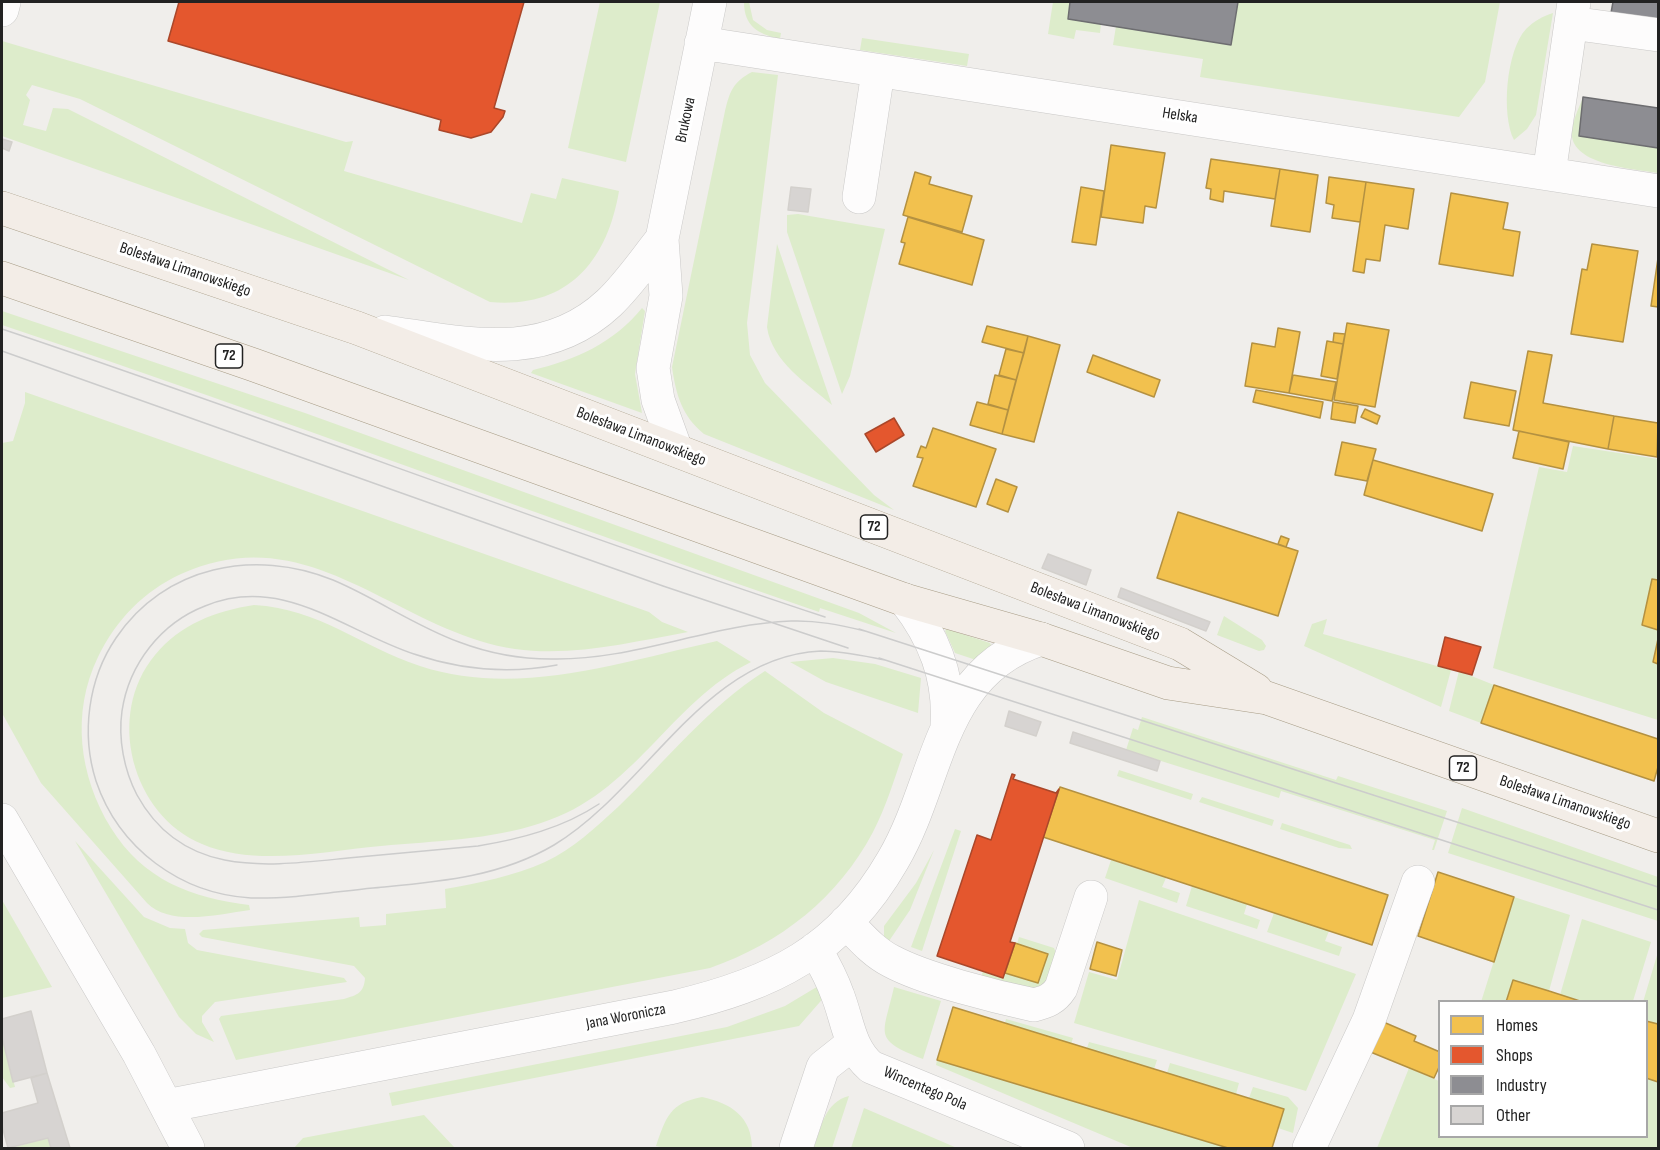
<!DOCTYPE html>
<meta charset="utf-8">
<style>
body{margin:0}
#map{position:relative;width:1660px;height:1150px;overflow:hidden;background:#f0eeeb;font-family:"Sofia Sans Condensed",sans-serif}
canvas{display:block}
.frame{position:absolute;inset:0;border:3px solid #222;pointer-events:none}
.legend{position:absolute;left:1438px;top:1000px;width:210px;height:138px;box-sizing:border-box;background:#fff;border:2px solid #a7a7a7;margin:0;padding:8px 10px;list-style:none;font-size:18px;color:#222}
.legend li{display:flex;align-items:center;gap:12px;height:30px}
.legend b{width:30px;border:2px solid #a7a7a7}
</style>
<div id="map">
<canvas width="1660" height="1150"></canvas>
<div class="frame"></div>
<ul class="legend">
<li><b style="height:16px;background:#f2c14e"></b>Homes</li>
<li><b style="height:16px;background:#e4572e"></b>Shops</li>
<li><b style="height:16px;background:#8d8d92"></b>Industry</li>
<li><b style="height:16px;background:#d7d4d2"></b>Other</li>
</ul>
</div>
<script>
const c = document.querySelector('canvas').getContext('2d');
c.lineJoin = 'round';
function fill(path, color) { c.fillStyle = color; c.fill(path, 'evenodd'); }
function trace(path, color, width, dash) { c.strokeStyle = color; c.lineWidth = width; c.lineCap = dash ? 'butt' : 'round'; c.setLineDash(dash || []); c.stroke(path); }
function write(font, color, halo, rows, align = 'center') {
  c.font = font + ' "Sofia Sans Condensed",sans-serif'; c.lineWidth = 6; c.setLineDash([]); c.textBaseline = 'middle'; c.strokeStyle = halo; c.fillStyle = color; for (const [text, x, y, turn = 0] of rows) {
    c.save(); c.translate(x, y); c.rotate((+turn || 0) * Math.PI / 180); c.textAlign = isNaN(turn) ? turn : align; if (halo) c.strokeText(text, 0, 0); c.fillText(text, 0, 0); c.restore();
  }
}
fill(new Path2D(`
 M600,2H660L626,162L568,148Z
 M744,2H749L753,20L767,30L781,33L780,39C758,34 744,26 744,2Z
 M1053,2H1070L1068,19L1101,24L1100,33L1076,30L1074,39L1048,34Z
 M1238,2H1500L1485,82L1459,117L1200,77L1203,59L1113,45L1116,26L1230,45Z
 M1553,13L1536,115L1527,129L1514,140C1501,115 1506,51 1526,29C1534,21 1543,16 1553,13Z
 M862,38L969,54L967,66L860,50Z
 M2,41L346,142L353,141L344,171L522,223L531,193L556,199L562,178L619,191C607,262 567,309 490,302L80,99L32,85L26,95L30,100L23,125L46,131L53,108L68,109L409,280L2,136Z
 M752,72L778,75L747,323L750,355L765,383L874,495L894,510L704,434C682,416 676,395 672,367L725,111C730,91 733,82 752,72Z
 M1583,97L1580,136L1658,148V173C1636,169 1577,166 1572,137C1570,125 1579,108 1583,97Z
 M798,214L885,229L850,376L842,394L787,232V215Z
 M777,244L832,405C807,383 772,362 767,327Z
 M642,308L645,311L635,374L642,413L531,373L533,370C575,360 614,343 642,308Z
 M2,311L305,413L859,613L896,633L820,608L819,612C546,518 275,416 2,325Z
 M25,392L649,612L662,622L688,632C632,642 573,657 515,649C396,631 310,515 181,574C144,591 116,620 98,657C71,713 79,776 111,828C143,880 192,898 249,905L250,910C219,914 171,927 147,903L41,783L2,713V443L13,441L25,403Z
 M1573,446L1658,459V720L1493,668L1539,467L1567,472Z
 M254,605C321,609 359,646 420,666C517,698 621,662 717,641L751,662C670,702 634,794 541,823C490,840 435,841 381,846C325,851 256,867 202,844C132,815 105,715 155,655C180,624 216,611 254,605Z
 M1224,616L1262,640L1266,646L1264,650L1259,651L1217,635Z
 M1327,619L1323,634L1451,670L1441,707L1304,646L1312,624Z
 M947,629L990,643L992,647L979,661L955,653L945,631Z
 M833,658L875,664L921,678L918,713L826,682L790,662Z
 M765,671L824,713L903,754C894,780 886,807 873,832C838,898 781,943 710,968L236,1060L219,1019L221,1016L344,999C357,995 364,993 365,978L354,966L202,937L199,934L203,930L359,917L360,927L386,925V914L446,908L445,889C479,883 514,876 545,862C573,849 596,827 618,807C666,761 708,707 765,671Z
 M1459,671L1494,685L1481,723L1449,711Z
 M1142,717L1336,780L1338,776L1444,810L1447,811L1434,850H1432L1435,840L1281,791L1279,798L1126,750L1133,728L1138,730Z
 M1119,770L1193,794L1191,800L1117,776Z
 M1202,797L1274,820L1272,826L1199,802Z
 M1462,808L1658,877V921L1448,853Z
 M1282,823L1350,845L1352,849L1339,848L1280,829Z
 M955,829L961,831L922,951L911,947Z
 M75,841L144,917L170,928L185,929L188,943L197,950L344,978L347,982L215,1002L202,1016V1022L214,1042L196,1034L179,1017Z
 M934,850L910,910L887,944L884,942V926L916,883Z
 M1111,860L1166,878L1162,887L1180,893L1177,903L1105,878Z
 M1192,886L1247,904L1244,914L1260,920L1257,929L1186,906Z
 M1514,897L1570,915L1549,991L1513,980L1506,1001L1481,1002Z
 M2,900L52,987L2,998Z
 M1139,900L1356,974L1306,1091L1074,1023L1089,972L1117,980Z
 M1274,913L1329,931L1325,941L1342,947L1339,956L1267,932Z
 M1582,919L1651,942L1633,1001H1583L1560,995Z
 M1019,937L1054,948L1057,956L1048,988L1041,992L979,983L983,971L1003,978L1005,973L1038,983L1047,954L1017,944Z
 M1658,952V1024L1647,1021L1646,1002H1643Z
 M820,985L826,995L799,1026L392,1106L389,1093L727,1027L785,1006Z
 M894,987L941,1001L923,1059C872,1039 883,1036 894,987Z
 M1006,1019L1073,1038L1071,1044L1005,1023Z
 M2,1037L15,1087L10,1088L2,1077Z
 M1089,1042L1157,1060L1154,1069L1087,1048Z
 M937,1060L1228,1148H1133L936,1065Z
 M1170,1063L1239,1083L1236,1094L1167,1073Z
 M1409,1068L1439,1081L1440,1136H1646L1647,1078L1658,1082V1148H1377Z
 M1253,1087L1288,1097L1298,1108L1293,1133L1278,1128L1284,1109L1249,1098Z
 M849,1096L832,1148H814C821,1127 825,1102 849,1096Z
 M702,1097C731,1103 752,1117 752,1148H665L656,1146C666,1117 670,1103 702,1097Z
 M864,1108L957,1148H851Z
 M424,1115L455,1148H294L303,1138Z
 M48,1138L51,1148H11Z`), '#ddeccb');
const homes = new Path2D(`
 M1111,145L1165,153L1156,208L1145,206L1143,223L1101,217Z
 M1211,159L1280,169L1275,199L1224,191L1223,202L1210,199L1211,189L1206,188Z
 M1280,169L1318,175L1310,232L1271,226Z
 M915,172L931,177L929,184L972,196L962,232L903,215Z
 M1329,177L1366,182L1360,222L1332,218L1334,205L1326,203Z
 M1366,182L1414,189L1408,229L1385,225L1380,261L1366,259L1364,273L1353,271Z
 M1081,187L1104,191L1096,245L1072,242Z
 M1451,193L1508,203L1503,229L1520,232L1513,276L1439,264Z
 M908,217L984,240L972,285L899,264L905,243L901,242Z
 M1592,244L1638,251L1623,342L1571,334L1582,269L1587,270Z
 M1658,258V307L1651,306Z
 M1347,323L1389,330L1375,407L1334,400Z
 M987,326L1028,336L1024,353L982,342Z
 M1278,328L1300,332L1289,393L1245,386L1252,343L1275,347Z
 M1334,333L1345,334L1343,344L1333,342Z
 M1028,336L1060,345L1034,442L1002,434Z
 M1327,341L1343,344L1337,379L1321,376Z
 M1006,349L1024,353L1016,380L999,375Z
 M1528,351L1552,355L1543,403L1614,416L1608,449L1513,430Z
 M1093,355L1160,380L1154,397L1087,372Z
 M995,375L1016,380L1008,410L988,404Z
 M1293,375L1336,382L1332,401L1289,393Z
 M1471,382L1516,391L1509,426L1464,418Z
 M1256,390L1323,402L1320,418L1253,402Z
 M977,402L1008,410L1002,434L970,425Z
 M1333,402L1358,406L1355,423L1331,419Z
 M1365,409L1380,416L1377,424L1361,417Z
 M1614,416L1658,423L1657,457L1608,449Z
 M933,428L996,449L976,507L913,486L923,458L917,457L921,446L926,448Z
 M1519,431L1569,442L1563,469L1513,458Z
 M1342,442L1376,449L1367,481L1335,475Z
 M1373,460L1493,494L1482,531L1364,495Z
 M996,479L1017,487L1008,512L987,504Z
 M1178,512L1298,551L1278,616L1157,578Z
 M1281,536L1289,539L1286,547L1278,544Z
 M1652,579L1658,580V630L1642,625Z
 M1658,639V664L1653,662Z
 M1494,685L1658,739V767L1654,781L1481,723Z
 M1060,787L1388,895L1372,945L1043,837Z
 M1438,872L1514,897L1494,962L1418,936Z
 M1097,942L1122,950L1116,976L1090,969Z
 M1015,943L1048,954L1038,983L1005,973Z
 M1513,980L1549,991L1583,1002H1506Z
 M953,1007L1284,1109L1272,1148H1228L937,1060Z
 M1381,1021L1416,1036L1414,1041L1440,1052V1065L1434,1078L1368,1051Z
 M1646,1021L1658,1024V1082L1646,1078Z`);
fill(homes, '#f2c14e');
trace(homes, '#b49141', 1.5);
const shops = new Path2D(`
 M179,2H524L494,108L505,111L503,117L491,132L471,138L439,130L441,120L168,41Z
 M894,418L904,435L876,452L865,434Z
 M1445,637L1481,647L1472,675L1438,666Z
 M1012,774L1015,775L1013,779L1056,793L1059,789L1010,942L1015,943L1003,978L937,956L977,835L991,840Z`);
fill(shops, '#e4572e');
trace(shops, '#aa472a', 1.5);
const industry = new Path2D(`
 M1070,2H1238L1231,45L1068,19Z
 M1613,2H1658V20L1611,13Z
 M1583,97L1658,108V148L1579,136Z`);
fill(industry, '#8d8d92');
trace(industry, '#6d6d70', 1.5);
const building = new Path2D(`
 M2,139L12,142L9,151L2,148Z
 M791,187L811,189L808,212L788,210Z
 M1048,554L1091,570L1086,585L1042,568Z
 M1121,588L1210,622L1206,631L1118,597Z
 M1009,711L1041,722L1036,736L1005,726Z
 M1073,732L1160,761L1157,771L1070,743Z
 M31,1011L47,1073L13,1082L2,1037V1019Z
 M47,1073L70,1148H51L48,1138L8,1148L2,1126V1113L38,1103L31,1078Z`);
fill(building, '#d7d4d2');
trace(building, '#d3d0cc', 1.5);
const minor = new Path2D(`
 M2,10L4,2
 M1571,23L1658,35
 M701,43L1658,191
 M1549,174L1574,2
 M859,197L878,72
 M385,332C464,343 544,364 609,303C629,284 645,260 662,239
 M676,450L658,400L653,368L666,296L662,239L710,2
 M905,600C934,637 950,677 947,725
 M2,820L139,1054L188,1148
 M846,922C860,936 873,952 891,961C924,979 996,997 1034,1005C1046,1002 1054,999 1061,988L1091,897
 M815,949C824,964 832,979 838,996C848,1022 849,1048 871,1067L1068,1148
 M166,1106L674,1007C772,984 840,952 893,860C940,780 937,672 1041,639
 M796,1148L823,1067L852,1044
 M1309,1148L1369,1020L1418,882`);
const major = new Path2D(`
 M2,208L357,328L1180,644L1256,690
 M2,278L254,365L905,600L1041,639L1168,683L1267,698L1658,836`);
trace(minor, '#c9c8c7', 34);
trace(major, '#a79c86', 34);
trace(minor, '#fdfcfc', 33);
trace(major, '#f3ede7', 33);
trace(new Path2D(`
 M2,329C277,421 549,526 825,617
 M2,351L663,586L848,648
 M859,629L1658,887
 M865,631C840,625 816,620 791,621C710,624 633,661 551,659C520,659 488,653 459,642C415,626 376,598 333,580C255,548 164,566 116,638C88,679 81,734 96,781C119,849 181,894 251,898C292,899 333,892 373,888C436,882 498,878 554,845C646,790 704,656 821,651C843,651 864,656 885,660
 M879,658L1658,910
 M557,665C509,674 461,670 414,654C344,631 283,574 205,606C161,623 129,664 122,711C118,739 124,770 137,795C183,879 268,866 348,858C391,854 434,850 478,846C520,839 563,828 599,804`), '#ccc', 1.5);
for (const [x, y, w] of [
 [229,356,27],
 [874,527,27],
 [1463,768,27]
]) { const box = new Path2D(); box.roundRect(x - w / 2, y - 12, w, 24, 4.5); c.fillStyle = '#fff'; c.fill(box); trace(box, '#222', 1.5); }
write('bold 15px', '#222', null, [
 ["72",229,356],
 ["72",874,527],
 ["72",1463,768]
]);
write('16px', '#222', '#fff', [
 ["Helska",1180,116,9],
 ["Brukowa",686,120,-78],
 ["Bolesława Limanowskiego",185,270,19],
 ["Bolesława Limanowskiego",641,437,21],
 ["Bolesława Limanowskiego",1095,612,21],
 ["Bolesława Limanowskiego",1565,803,19],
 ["Jana Woronicza",626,1017,-11],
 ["Wincentego Pola",925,1089,23]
]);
</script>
